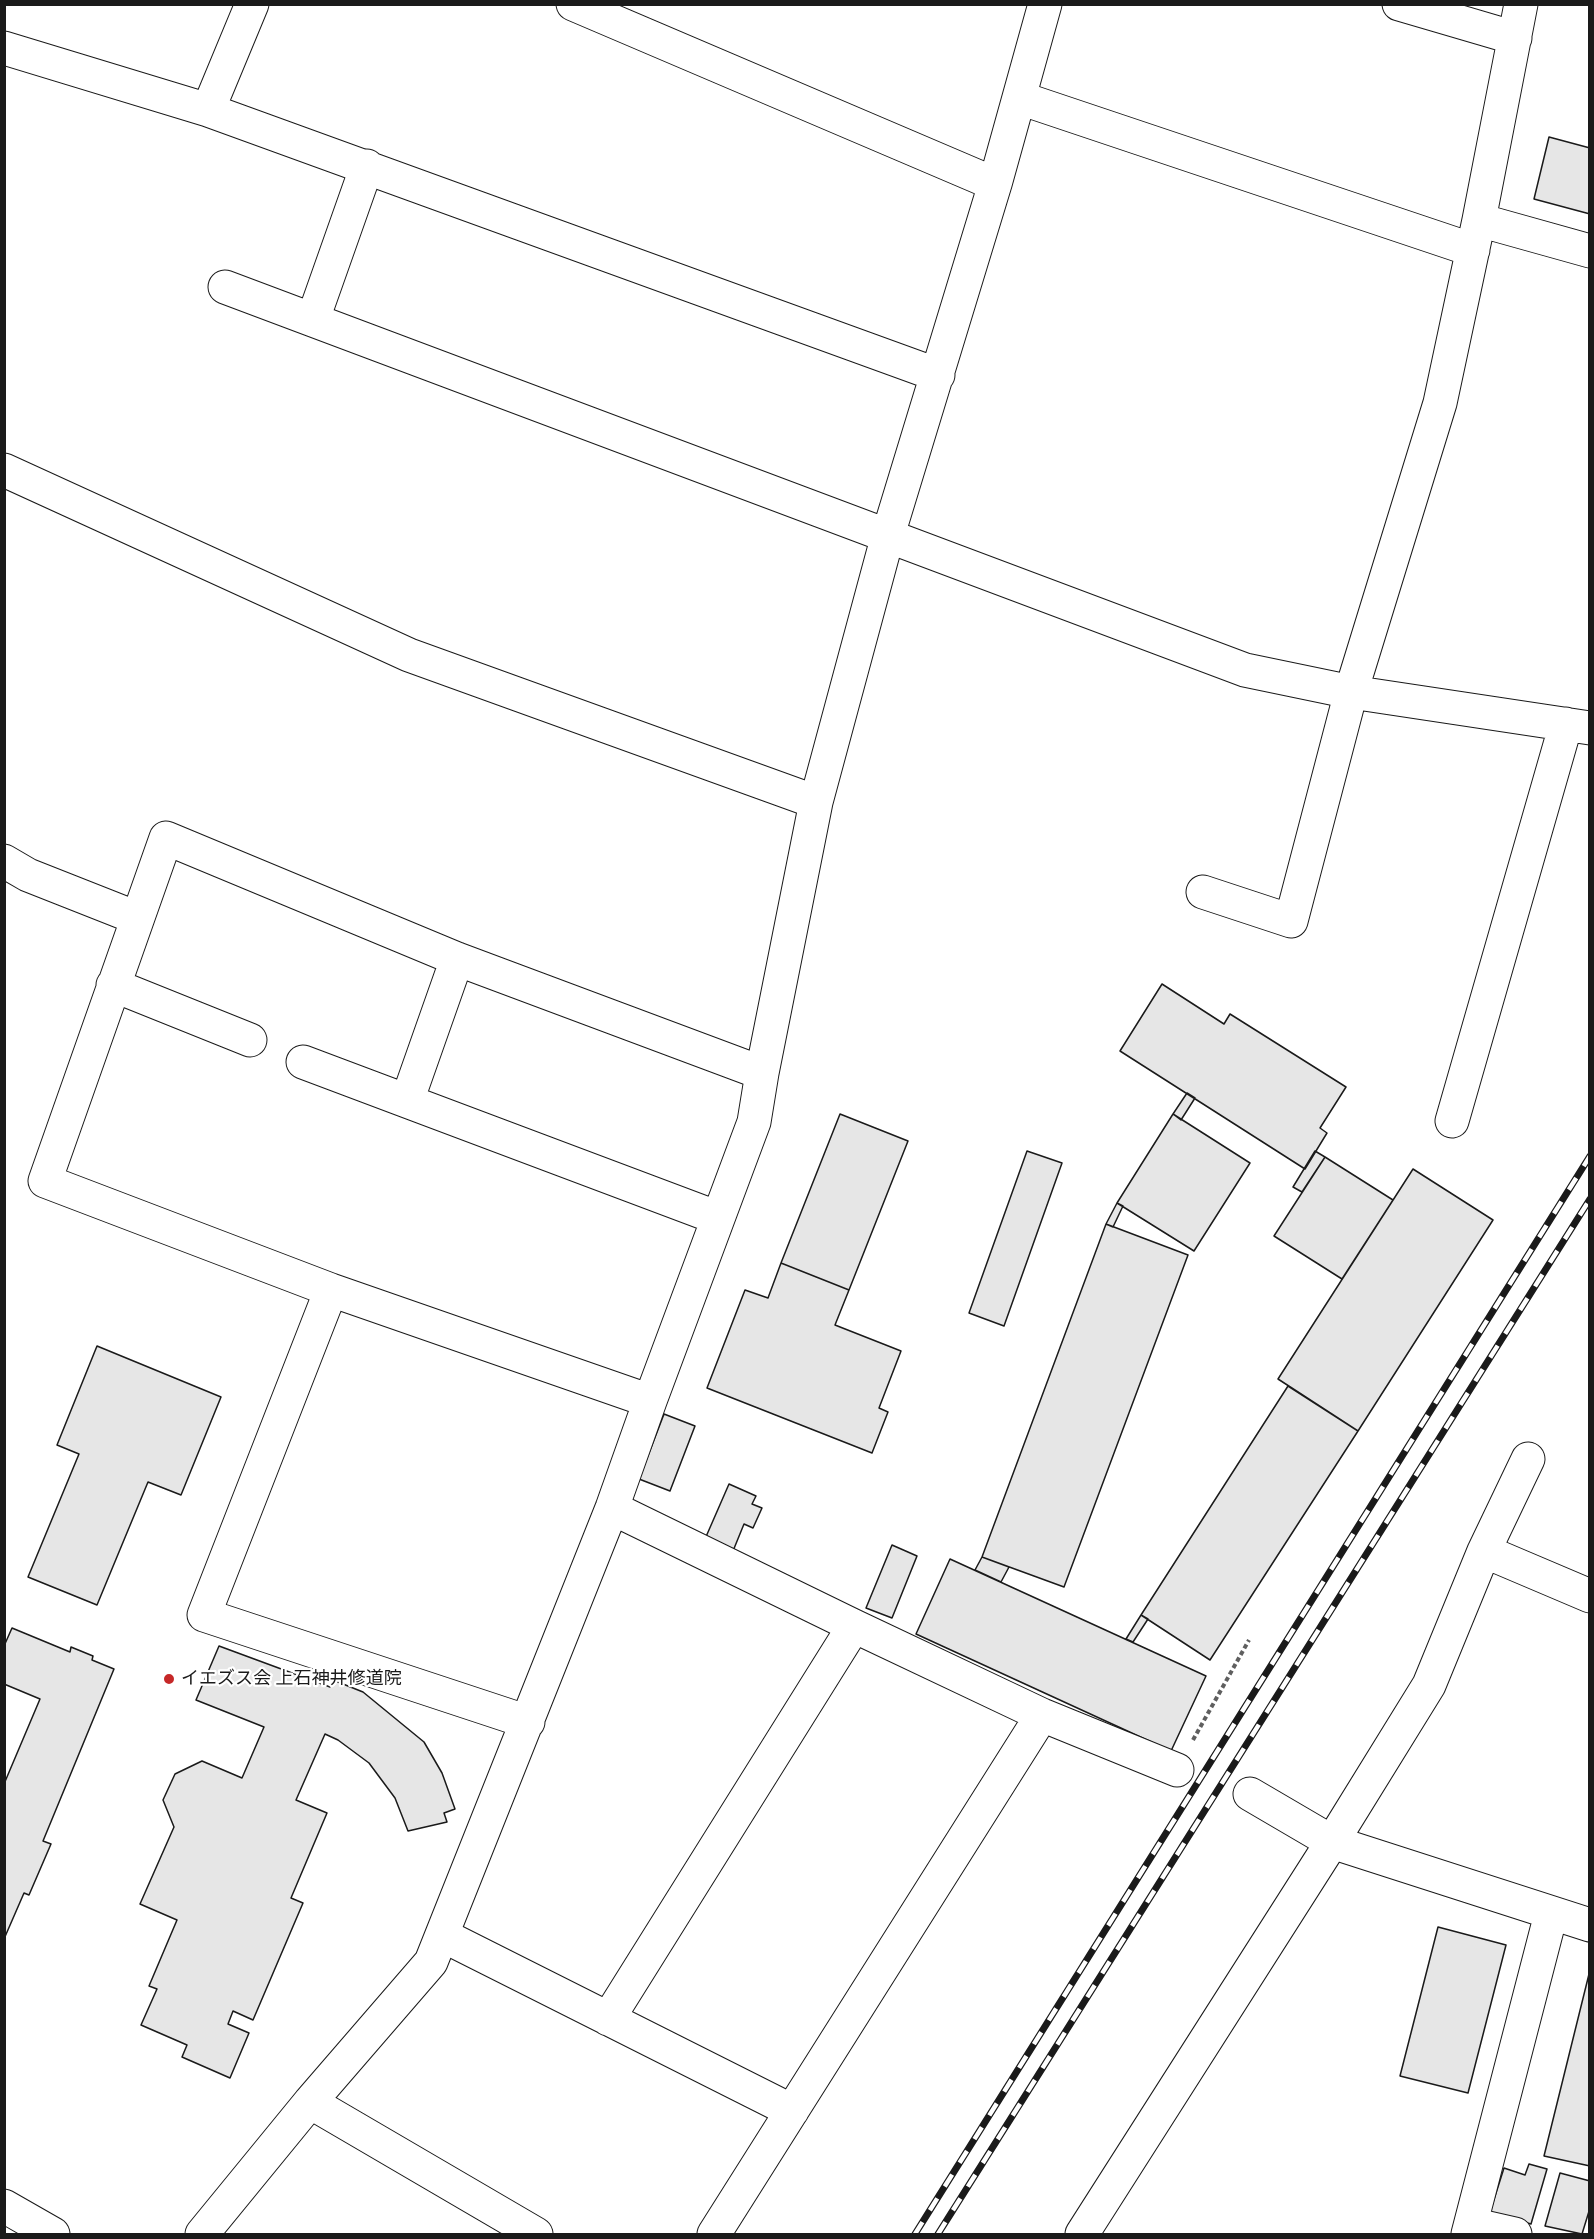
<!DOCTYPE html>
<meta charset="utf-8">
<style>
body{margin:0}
#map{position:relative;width:1594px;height:2239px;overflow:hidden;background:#fff;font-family:Roboto,sans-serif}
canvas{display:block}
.frame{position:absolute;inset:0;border:6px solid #1a1a1a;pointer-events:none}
</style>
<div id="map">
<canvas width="1594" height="2239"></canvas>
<div class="frame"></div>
</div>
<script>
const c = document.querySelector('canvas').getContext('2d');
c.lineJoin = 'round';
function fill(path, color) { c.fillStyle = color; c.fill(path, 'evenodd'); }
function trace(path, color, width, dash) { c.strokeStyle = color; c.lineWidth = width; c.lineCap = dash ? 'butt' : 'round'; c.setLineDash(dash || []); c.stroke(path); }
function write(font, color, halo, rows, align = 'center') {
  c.font = font + ' Roboto,"Noto Sans JP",sans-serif'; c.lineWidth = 4.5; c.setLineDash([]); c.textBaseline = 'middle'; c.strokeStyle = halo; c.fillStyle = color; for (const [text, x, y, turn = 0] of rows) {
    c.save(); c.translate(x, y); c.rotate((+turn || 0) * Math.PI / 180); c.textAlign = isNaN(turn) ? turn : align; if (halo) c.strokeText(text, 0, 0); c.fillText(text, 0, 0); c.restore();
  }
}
const building = new Path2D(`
 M1549,137L1590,148V214L1534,199Z
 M1162,984L1224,1024L1230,1014L1346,1087L1320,1128L1327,1133L1305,1169L1120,1051Z
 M1187,1093L1195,1098L1181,1120L1173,1114Z
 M840,1114L908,1141L849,1290L781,1263Z
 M1173,1114L1250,1163L1194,1251L1117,1203Z
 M1027,1151L1062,1163L1004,1326L969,1313Z
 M1315,1151L1325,1157L1302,1192L1293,1187Z
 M1325,1157L1393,1200L1342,1279L1274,1236Z
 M1413,1169L1493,1220L1358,1431L1278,1379Z
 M1117,1203L1123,1206L1113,1227L1106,1224Z
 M1106,1224L1188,1255L1064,1587L982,1557Z
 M781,1263L849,1290L835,1325L901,1351L879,1408L888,1412L872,1453L707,1388L745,1290L768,1298Z
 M97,1346L221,1397L181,1495L148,1482L97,1605L28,1577L79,1454L57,1445Z
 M1288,1386L1358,1431L1210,1660L1141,1615Z
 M664,1414L695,1426L670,1491L639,1479Z
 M729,1484L756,1496L752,1504L762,1508L753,1528L744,1524L733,1551L705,1539Z
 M892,1545L917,1556L892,1618L866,1608Z
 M982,1557L1009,1567L1001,1582L975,1570Z
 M950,1559L1206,1676L1171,1751L916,1634Z
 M1141,1615L1148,1619L1133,1642L1126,1639Z
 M12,1628L70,1652L71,1647L93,1656L92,1660L114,1669L43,1841L51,1844L29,1895L24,1893L4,1939V1784L40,1699L4,1684V1646Z
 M219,1646L330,1687L333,1680L363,1692L424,1742L442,1773L455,1809L444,1813L447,1822L408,1831L395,1798L369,1763L338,1740L325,1734L296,1800L327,1813L291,1898L303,1903L253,2020L233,2011L228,2024L249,2033L230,2078L182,2057L187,2045L141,2025L157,1989L149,1986L177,1920L140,1904L174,1827L163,1800L175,1774L202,1761L242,1778L264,1727L196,1700Z
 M1438,1927L1506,1945L1468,2093L1400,2076Z
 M1590,1970V2166L1544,2156Z
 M1529,2164L1547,2169L1531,2224L1490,2212L1504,2168L1525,2175Z
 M1560,2173L1590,2181V2208L1582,2234L1545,2226Z`);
fill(building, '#e6e6e6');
trace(building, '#1a1a1a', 1.5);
const minor = new Path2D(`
 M573,4L995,184
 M1399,4L1515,38
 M4,48L208,110L938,375
 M1020,98L1473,250
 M208,110L252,4
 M1479,220L1590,251
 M225,287L1245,670L1351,692L1590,728
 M313,319L367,166
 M4,470L409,655L816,802
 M4,861L28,875L137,918
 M1203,892L1291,921L1351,692L1440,403L1479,220L1521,4
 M113,985L250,1040
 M303,1062L718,1218
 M407,1101L457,959
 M1452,1121L1566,724
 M331,1290L204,1615L528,1722
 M650,1401L331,1290L45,1181L166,838L457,959L762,1073
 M612,1508L854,1626L1042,1715L1177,1770
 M1484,1551L1590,1596
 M1250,1794L1332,1842L1590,1925
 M442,1935L792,2111
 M608,2019L854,1626
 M310,2102L536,2234
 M4,2206L53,2234
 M1471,2224L1515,2234
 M202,2234L310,2102L431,1962L612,1508L650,1401L754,1122L762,1073L816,802L888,535L995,184L1045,4
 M714,2234L1042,1715
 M1082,2234L1332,1842L1429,1685L1484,1551L1528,1459
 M1468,2234L1551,1914`);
trace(minor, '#1a1a1a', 35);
trace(new Path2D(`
 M1193,1740L1249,1640`), '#5f5f5f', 4, [4.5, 3]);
trace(minor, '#fff', 33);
const rail = new Path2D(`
 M915,2234L1590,1156
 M938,2234L1590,1199`);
trace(rail, '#1a1a1a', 7);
trace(rail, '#fff', 4.5, [14]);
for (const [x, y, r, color] of [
 [169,1679,6,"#c62828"]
]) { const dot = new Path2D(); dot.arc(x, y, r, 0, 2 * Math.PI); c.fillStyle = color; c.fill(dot); trace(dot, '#fff', 2); }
write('18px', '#1a1a1a', '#fff', [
 ["イエズス会 上石神井修道院",181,1679]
], 'left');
</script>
